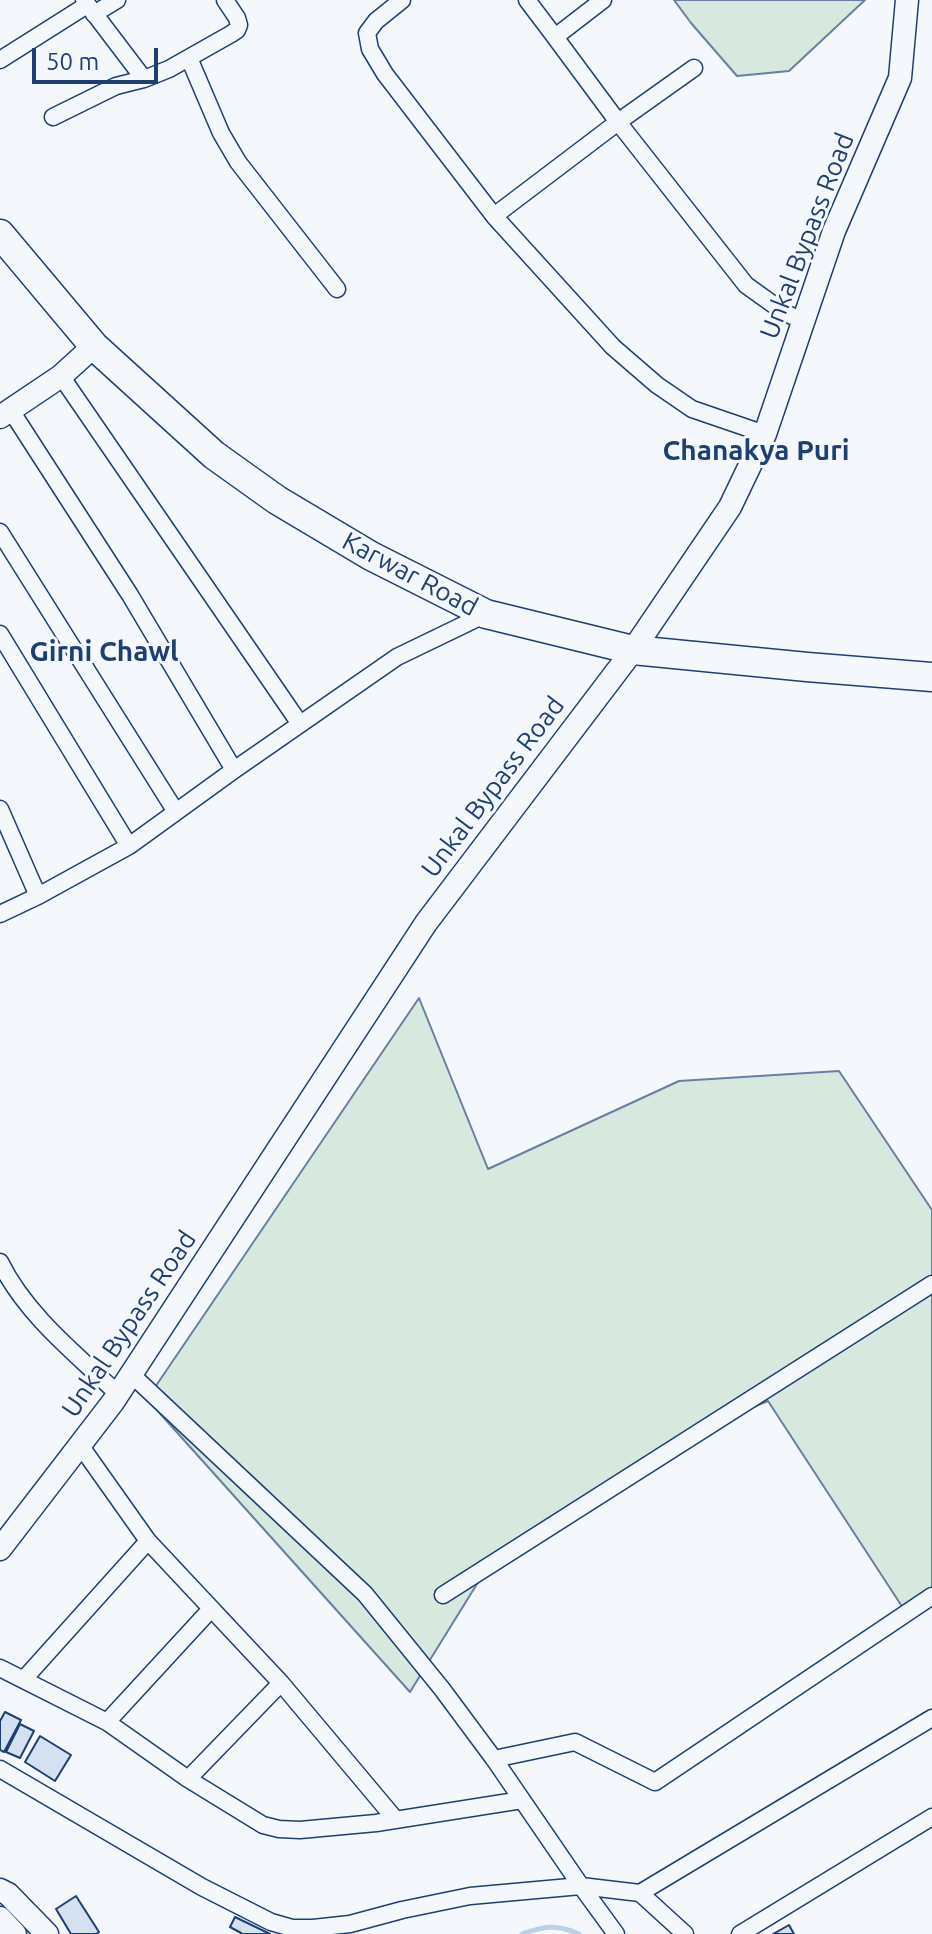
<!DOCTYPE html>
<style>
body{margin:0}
#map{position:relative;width:932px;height:1934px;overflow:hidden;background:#f4f7fb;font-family:Ubuntu,sans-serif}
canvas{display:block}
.scale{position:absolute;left:32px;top:48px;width:126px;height:36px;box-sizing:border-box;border:4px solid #1d3f73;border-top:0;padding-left:10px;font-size:24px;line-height:28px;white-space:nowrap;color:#1d3f73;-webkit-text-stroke:6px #f4f7fb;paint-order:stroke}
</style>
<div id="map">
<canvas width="932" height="1934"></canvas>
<div class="scale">50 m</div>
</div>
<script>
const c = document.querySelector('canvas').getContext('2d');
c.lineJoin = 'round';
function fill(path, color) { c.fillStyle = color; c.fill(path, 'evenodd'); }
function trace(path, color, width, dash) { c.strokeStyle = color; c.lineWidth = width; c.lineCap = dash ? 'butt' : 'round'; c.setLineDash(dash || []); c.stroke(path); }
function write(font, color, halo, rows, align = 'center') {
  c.font = font + ' Ubuntu,sans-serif'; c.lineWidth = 6; c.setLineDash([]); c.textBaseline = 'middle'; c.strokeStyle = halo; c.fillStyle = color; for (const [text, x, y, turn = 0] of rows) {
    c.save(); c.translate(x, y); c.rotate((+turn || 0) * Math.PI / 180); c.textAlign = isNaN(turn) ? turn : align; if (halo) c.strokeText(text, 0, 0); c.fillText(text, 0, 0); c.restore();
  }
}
const green = new Path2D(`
 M674,0H865L789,71L737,76L691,23Z
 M419,998L488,1169L679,1081L839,1071L932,1210V1590L903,1608L768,1401L746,1410L490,1563L410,1692L147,1399Z`);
fill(green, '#d7e8df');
trace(green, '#687fa3', 2);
trace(new Path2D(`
 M522,1934C544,1926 557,1924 579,1934`), '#bed0e5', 5);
const building = new Path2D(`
 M5,1712L21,1720L4,1752L0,1750V1721Z
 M20,1724L34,1731L20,1758L6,1752Z
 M40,1736L71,1755L55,1781L25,1762Z
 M76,1896L99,1932L96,1934H71L56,1909Z
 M235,1917L270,1934H241V1933L230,1927Z
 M789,1925L794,1934H773Z`);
fill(building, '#d5e0f0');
trace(building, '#1d3f73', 2);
const street = new Path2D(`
 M84,0L144,79
 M402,0L376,21L367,33L370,49L385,74L494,216L613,347L657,385L692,409L765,434
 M527,0L555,37
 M603,0L555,37L618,122L746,285L785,313L804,321
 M94,14L117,0
 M189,58L221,133L238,162L337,289
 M0,60L87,5
 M53,117L116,86L144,79L169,69L231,34L237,30L239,25L237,18L225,0
 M494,216L618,122L694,68
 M61,376L300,724
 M10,409L130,595L234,770
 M0,532L176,812
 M0,634L129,846
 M0,809L38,896
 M0,914L38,896L129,846L234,770L397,657L486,614
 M0,1262C26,1315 76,1354 118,1394
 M131,1374L365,1594L442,1689L494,1759L581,1886L640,1893L685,1934
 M80,1445L148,1541L281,1683L396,1820
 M443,1595L932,1284
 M0,1668L107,1722L188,1779L263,1825L279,1829L300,1830L376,1823L522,1800
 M24,1679L148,1541
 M107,1722L211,1609
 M494,1759L575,1742L655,1782L932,1596
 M0,1769L202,1887L271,1922L292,1928H313L350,1924L402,1910L470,1896L581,1886L616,1934
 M188,1779L281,1683
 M640,1893L932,1718
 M740,1934L932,1817`);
const secondary = new Path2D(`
 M0,417L61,376L94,346
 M0,1549L113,1402L426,923L633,650L730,507L765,434L834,231L900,78L907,0
 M0,1890L8,1894L47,1934
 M0,1918L15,1934`);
const highway = new Path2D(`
 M0,234L94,346L214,455L277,500L371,556L486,614L633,650L807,667L932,677`);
trace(street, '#1d3f73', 19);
trace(secondary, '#1d3f73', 25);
trace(highway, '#1d3f73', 31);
trace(street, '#f4f7fb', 16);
trace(secondary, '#f4f7fb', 22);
trace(highway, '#f4f7fb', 28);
write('26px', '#1d3f73', '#f4f7fb', [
 ["Unkal Bypass Road",807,236,-69],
 ["Karwar Road",410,574,28],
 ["Unkal Bypass Road",493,787,-53],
 ["Unkal Bypass Road",129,1324,-56]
]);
write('bold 28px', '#1d3f73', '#f4f7fb', [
 ["Chanakya Puri",756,451],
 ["Girni Chawl",104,652]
]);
</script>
